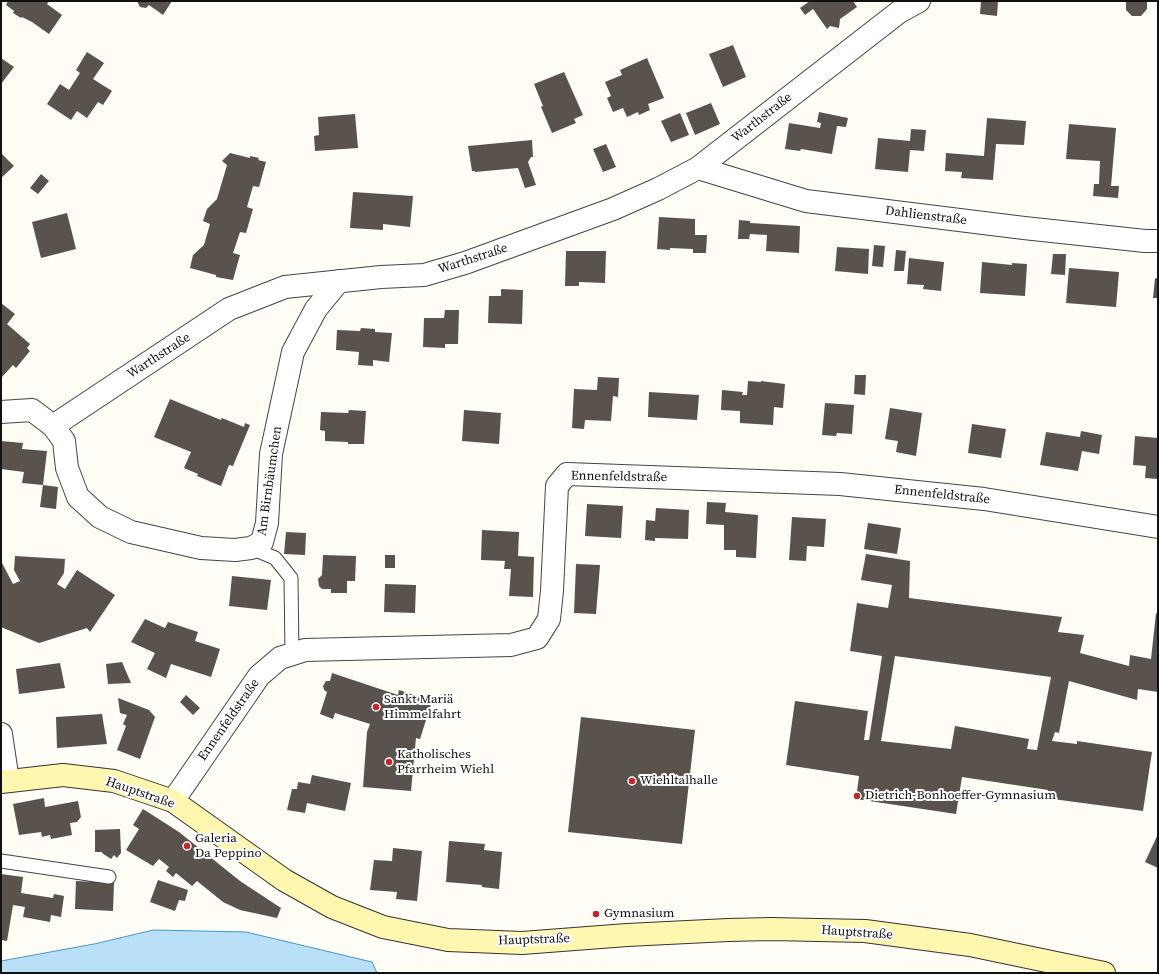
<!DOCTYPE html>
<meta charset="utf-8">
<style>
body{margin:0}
#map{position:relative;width:1159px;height:974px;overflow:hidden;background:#fffdf5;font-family:"Source Serif 4",serif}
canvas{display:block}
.frame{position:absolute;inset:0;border:2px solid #111;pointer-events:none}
</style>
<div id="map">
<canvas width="1159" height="974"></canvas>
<div class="frame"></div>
</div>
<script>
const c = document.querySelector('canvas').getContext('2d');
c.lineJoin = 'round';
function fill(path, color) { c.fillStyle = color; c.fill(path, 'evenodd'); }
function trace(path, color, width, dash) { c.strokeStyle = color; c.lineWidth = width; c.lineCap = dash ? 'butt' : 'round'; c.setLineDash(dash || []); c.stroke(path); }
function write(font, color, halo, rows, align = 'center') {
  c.font = font + ' "Source Serif 4",serif'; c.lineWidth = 4; c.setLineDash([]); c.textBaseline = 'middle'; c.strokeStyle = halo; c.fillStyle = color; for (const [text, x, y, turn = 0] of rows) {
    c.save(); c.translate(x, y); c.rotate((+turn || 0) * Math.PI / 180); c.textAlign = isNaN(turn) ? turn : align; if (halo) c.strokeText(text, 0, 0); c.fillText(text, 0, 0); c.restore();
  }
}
const water = new Path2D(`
 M154,930L246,932L372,962L377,973H1V961L94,944Z`);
fill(water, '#b9e0f7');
trace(water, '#3f96cf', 1);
fill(new Path2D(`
 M8,1H49L47,4L62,15L49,34L32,22L22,17L21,18L13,13L14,11L6,5Z
 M137,1H172L163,15L149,5L146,8L140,7Z
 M810,1H853L857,7L840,19L839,28L830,26L827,29L813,9L805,15L800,8Z
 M981,1H998L997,16L980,14Z
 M1126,1H1147V9L1141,16H1132L1126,10Z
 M733,45L746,77L723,87L709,54Z
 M87,52L104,63L93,79L112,91L103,105L98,102L87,118L77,111L71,120L47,104L60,84L69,90L80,73L76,70Z
 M1,58L14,67L1,84Z
 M647,58L664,98L648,104L650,110L639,115L638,112L627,117L623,108L613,112L607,98L611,96L605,82L622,75L620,70Z
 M564,72L583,115L574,119L576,123L552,133L541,107L543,106L534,84Z
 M711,103L720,124L695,135L686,113Z
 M819,112L848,118L846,127L837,126L832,154L801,149L800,151L785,149L789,123L820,128L821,123L817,122Z
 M680,113L689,135L671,142L661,121Z
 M355,114L358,148L315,151L314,136L319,135L318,117Z
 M987,118L1026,121L1024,145L996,144L993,180L961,178L962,172L945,171L946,153L984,156Z
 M1069,124L1116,128L1111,186H1119L1118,198L1093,196L1094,184H1099L1100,161L1066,159Z
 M911,129L926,130L924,151L910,150L908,172L875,169L878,138L910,141Z
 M532,140L533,157H531L528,162L536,185L525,188L518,168L475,172V171H472L468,146Z
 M606,144L616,167L603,172L593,149Z
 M1,153L14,166L1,178Z
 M230,153L250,158V156L259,158L258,160L266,162L259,187L253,186L247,207L253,209L246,233L240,232L233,253L240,255L233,280L216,277V275L190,268L193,255L204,245L210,224L203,221L207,209L217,199L227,165L222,161Z
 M41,174L49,181L38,194L30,188Z
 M353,192L413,196L410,227L383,224V230L350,228Z
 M67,213L76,249L41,258L32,222Z
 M659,217L695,219V235H707L706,253H693V249L670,248V250L657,249Z
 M739,220L750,221V223L800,226L799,253L766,251L767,235L750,234L749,239H738Z
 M874,245L885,246L883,267L872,266Z
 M837,247L869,249L868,274L835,271Z
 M896,250L906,251L904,271H894Z
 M566,251H606L605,283L579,282V286H565Z
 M1053,254H1066L1065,275L1051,274Z
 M909,258L944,262L941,291L923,289L924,285L907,284Z
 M982,262L1012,265V263L1027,264L1025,296L980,293Z
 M1069,268L1119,272L1116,307L1066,303Z
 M1155,278L1158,279V298H1153Z
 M501,289L523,290L522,324L488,323L489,296H501Z
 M1,303L15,314L7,324L30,344L27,348L30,351L16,368L13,365L1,378Z
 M445,310H459L458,344H445V348L423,347L424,318H444Z
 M361,328L375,329V332L392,333L389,362L373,360V366L358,365L359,352L336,350L337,330L360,331Z
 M855,375H866L865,395L854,394Z
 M598,377L619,378L618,397L613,396L611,421L585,420L584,429L572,428L574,389L597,390Z
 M748,381L761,382V381L785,384L783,408L774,407L773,425L740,423V411L721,410L722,390L743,392L742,395H747Z
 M649,392L699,395L697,420L648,417Z
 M170,399L221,420L222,418L244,427L245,423L250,425L233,466L229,465L221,486L197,476L198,474L184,468L191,452L154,437Z
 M825,403L854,405L852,434L837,433L836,436L822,435Z
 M890,408L922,413L916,456L896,452L898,441L885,439Z
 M349,410L366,411L364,444H348V442L325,441V431L320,430L321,412L348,413Z
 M464,410L501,413L499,444L462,441Z
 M972,424L1006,429L1001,458L968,453Z
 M1081,431L1102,435L1099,454L1082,451L1078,471L1040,465L1046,432L1080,437Z
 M1135,436L1158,438V479L1145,478L1146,466L1133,465Z
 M1,441L23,443L22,449L47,451L43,485L22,483L24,472L1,469Z
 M43,485L58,487L56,509L40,507Z
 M707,502L726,503L725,512L758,515L756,558L736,557V550H724V525L706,524Z
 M587,504L623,506L621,538L585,536Z
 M656,508L689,510L688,539L655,538V541L645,540L646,520L655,521Z
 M792,517L826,519L824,547L807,546L806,561L789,560Z
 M868,523L901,528L897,554L864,549Z
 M482,530L519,532L518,556L534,557L533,597L509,596L511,569H504L505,561L481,560Z
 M286,532L306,533L305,555L284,554Z
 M866,554L910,561L909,598L1062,617L1058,632L1084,635L1080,653L1129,666L1130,655L1151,659L1156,613L1158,614V692L1138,689L1137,700L1069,681L1059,733L1055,732L1052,741L1077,744V741L1152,752L1143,811L1045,798L1048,790L962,777L956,814L856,799L859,776L786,765L795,701L868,711L864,740H869L882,656L850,651L857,603L888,608L892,585L861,580ZM895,656L1051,677L1037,750L1027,749L1029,739L955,726L951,749L881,741Z
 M323,555L356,556L355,581H347V593H331V589H322L319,586L318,579L322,575Z
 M385,555H395V568H385Z
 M15,556L65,559L64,573L57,584L65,589L77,570L115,595L90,632L87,628L39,643L1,627V561L13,584L20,581L14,570Z
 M576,564L600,565L596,614L574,613Z
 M232,576L271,580L267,610L229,606Z
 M385,584L416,585L415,613L384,612Z
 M145,619L165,628L168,622L198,632L195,641L220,649L211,677L171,664L166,678L147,669L155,653L131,642Z
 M122,662L131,683L108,684L106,664Z
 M60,663L65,688L19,694L16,669Z
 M332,673L398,695L399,690L432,701L420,739L416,738L411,791L363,787L367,732L370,724L335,713L333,719L320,714L327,692L324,690L323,686L326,681H330Z
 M186,695L200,708L193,715L180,702Z
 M118,698L149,710L155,717L140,759L117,750L126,726L123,724L127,715L120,713Z
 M102,714L107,744L57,748L56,717Z
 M581,717L695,730L682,844L568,832Z
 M312,775L351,783L345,811L307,803L305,813L287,810L292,789H297L298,782L310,784Z
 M44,798L45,807L78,801L81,817L77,822L70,823L72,835L51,839L50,835L42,837L41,832L19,835L13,804Z
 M143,809L179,832L240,881L281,908L277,918L240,910L223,902L197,881L192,886L176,873L173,877L166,871L169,867L159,859L153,866L126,850L139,829L133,825Z
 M120,829L121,853L117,858L114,855L111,859L102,853V852H95V830Z
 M1158,834V868L1145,862Z
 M449,841L485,844L484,850L502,852L499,889L482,887V885L446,882Z
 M393,848L422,851L417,901L396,899L397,892L370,890L374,860L392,861Z
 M1,874L23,877L21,893L53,898L54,894L64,896L61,917L51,915L50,922L23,917L25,907L13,905L7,941L1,940Z
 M158,880L188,890L185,901L179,900L175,911L150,902Z
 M76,881L114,883L113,911L75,909Z`), '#5a524d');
const lane = new Path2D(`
 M251,548L275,558L291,578L292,654
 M1,861L109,877`);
const street = new Path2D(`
 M698,168L806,201L1024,228L1145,241H1158
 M1,412L32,410L53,426L229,309L285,287L381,277L424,275L465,263L613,209L658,189L698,168L899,12L919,1
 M53,426L64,441L67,468L78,497L100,517L131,532L201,548L235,550L251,548L262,542L267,523L271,454L293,352L316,309L339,281
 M1,734L8,781
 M173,801L259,676L280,658L305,650L511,645L537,638L549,619L552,591L557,486L567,474L840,484L984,499L1158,527`);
const secondary = new Path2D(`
 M1,782L63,775L114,781L173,801L284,880L332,907L383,927L448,940L522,943L627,935L728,930L771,929L865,931L970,945L1104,973`);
trace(lane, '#444', 15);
trace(street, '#444', 24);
trace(secondary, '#333', 24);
trace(lane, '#fff', 13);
trace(street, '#fff', 22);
trace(secondary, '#fff6b0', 22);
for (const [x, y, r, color] of [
 [376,707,4,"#c4262e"],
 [389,762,4,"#c4262e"],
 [632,781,4,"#c4262e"],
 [857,796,4,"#c4262e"],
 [187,846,4,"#c4262e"],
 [596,914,4,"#c4262e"]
]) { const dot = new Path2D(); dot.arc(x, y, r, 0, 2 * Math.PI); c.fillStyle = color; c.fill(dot); trace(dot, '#fff', 1.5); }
write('13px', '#111', '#fff', [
 ["Warthstraße",762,118,-38],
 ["Dahlienstraße",926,216,7],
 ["Warthstraße",473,259,-18],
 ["Warthstraße",159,356,-33],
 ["Ennenfeldstraße",619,477,1],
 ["Am Birnbäumchen",270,481,-82],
 ["Ennenfeldstraße",942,495,6],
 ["Ennenfeldstraße",229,720,-55],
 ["Hauptstraße",140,793,19],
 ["Hauptstraße",857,933,4],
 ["Hauptstraße",534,940,-2]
]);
write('13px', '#111', '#fff', [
 ["Sankt Mariä",384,700],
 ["Himmelfahrt",384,715],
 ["Katholisches",397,755],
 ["Pfarrheim Wiehl",397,770],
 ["Wiehltalhalle",640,781],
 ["Dietrich-Bonhoeffer-Gymnasium",865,796],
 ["Galeria",195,839],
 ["Da Peppino",195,854],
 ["Gymnasium",604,914]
], 'left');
</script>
